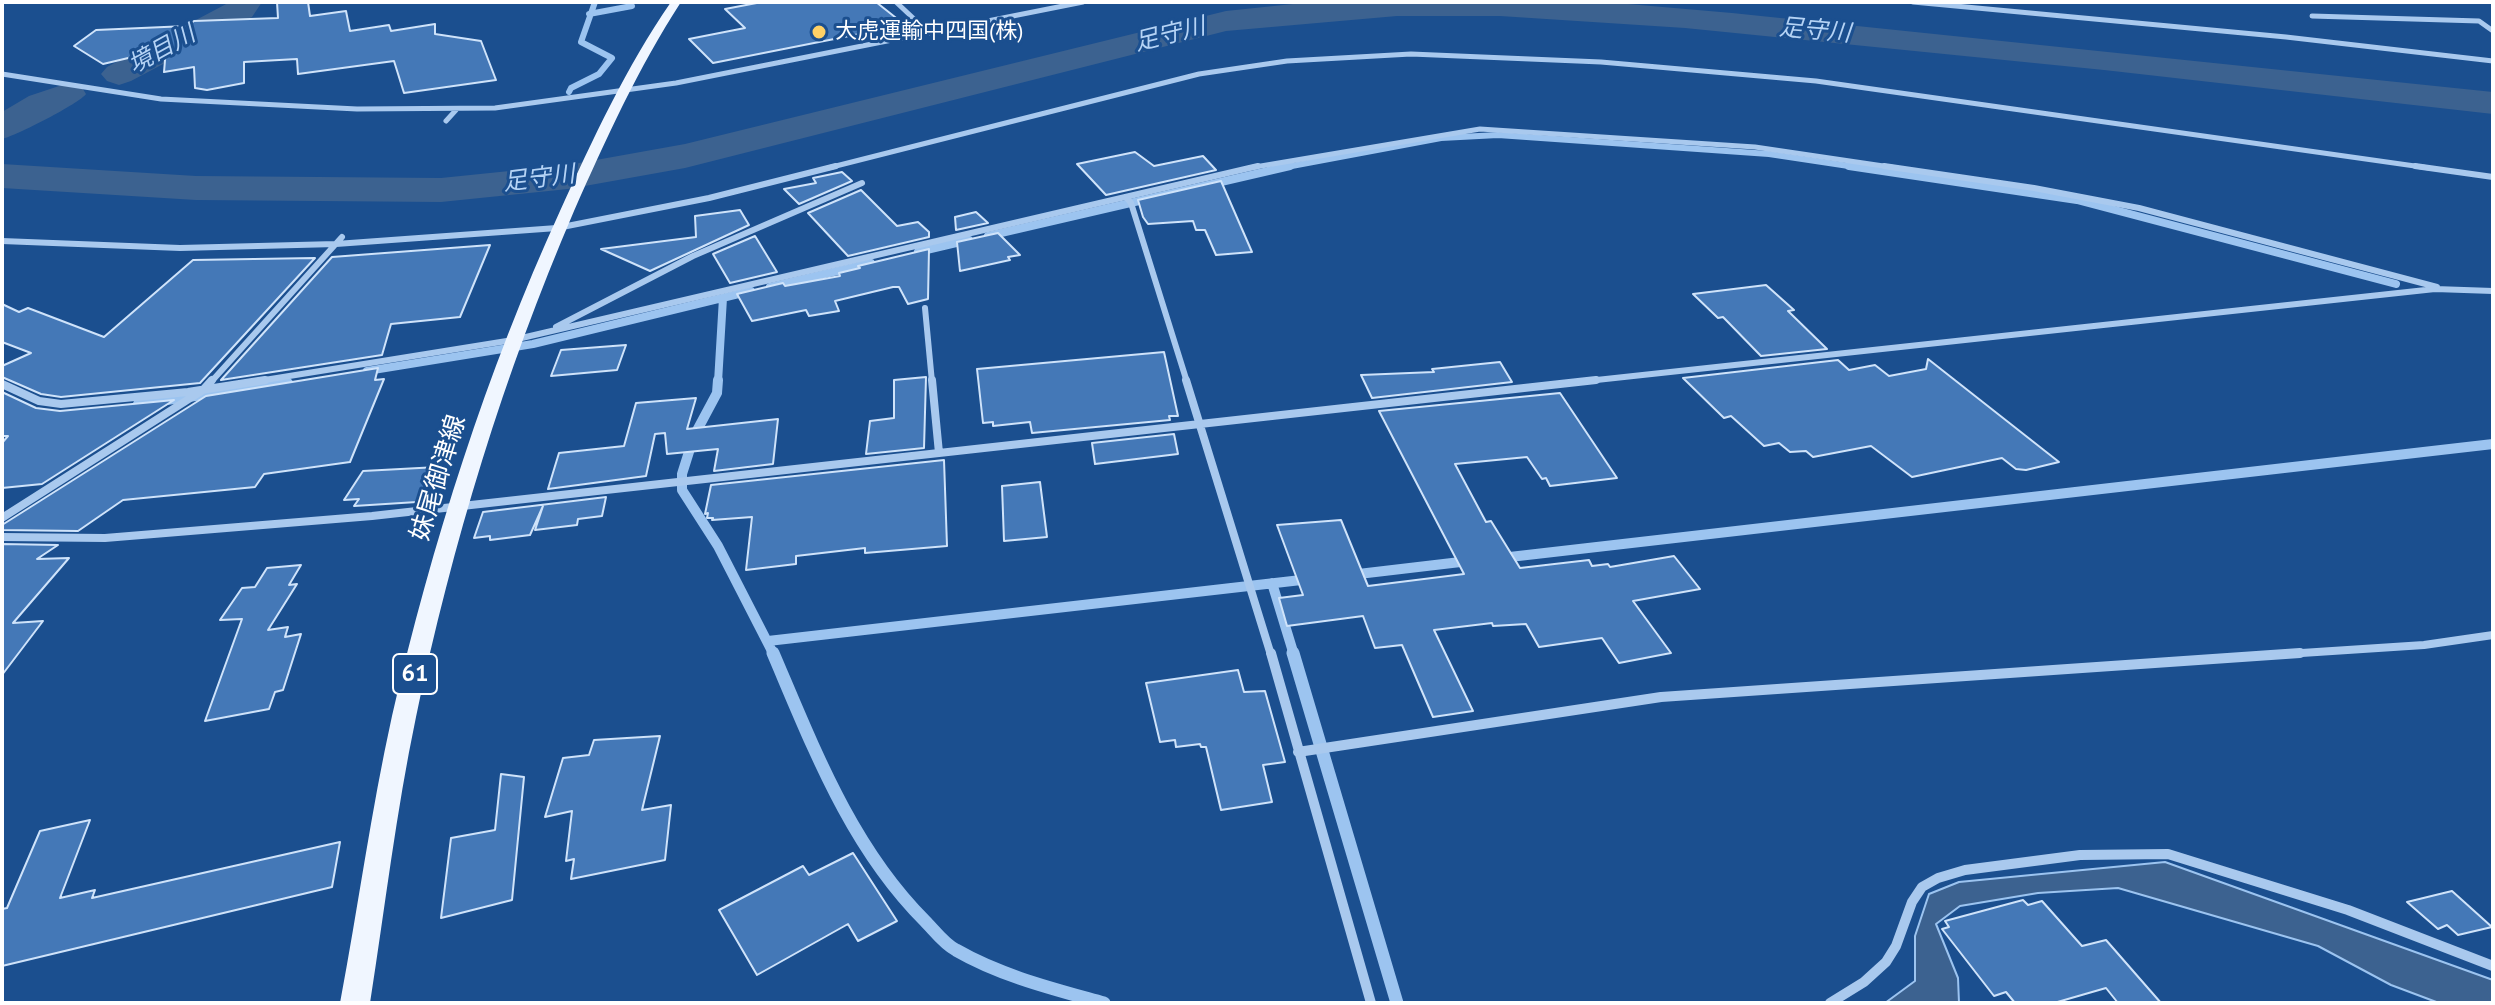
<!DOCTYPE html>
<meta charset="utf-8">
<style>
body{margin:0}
#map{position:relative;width:2495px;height:1005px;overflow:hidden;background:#1b4f8f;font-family:"PT Sans",sans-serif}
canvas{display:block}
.frame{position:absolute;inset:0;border:4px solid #fff;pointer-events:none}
</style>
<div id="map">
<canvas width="2495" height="1005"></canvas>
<div class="frame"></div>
</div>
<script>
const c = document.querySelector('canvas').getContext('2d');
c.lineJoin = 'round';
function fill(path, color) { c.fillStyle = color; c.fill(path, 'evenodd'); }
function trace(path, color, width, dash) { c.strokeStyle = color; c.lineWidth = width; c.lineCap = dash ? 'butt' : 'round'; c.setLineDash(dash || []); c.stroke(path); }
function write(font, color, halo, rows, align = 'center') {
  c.font = font + ' "PT Sans","Noto Sans JP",sans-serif'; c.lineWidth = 6; c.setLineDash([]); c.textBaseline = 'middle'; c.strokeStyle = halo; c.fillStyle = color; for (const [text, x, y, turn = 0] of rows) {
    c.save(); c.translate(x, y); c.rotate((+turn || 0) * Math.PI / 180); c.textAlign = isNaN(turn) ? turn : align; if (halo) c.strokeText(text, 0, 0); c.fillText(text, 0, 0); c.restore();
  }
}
const water = new Path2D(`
 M2165,862L2493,980V1003H2439L2391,985L2318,946L2118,888L2038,893L1960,906L1936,924L1958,978L1959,1003H1885L1915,981V936L1929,894L1959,882Z`);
fill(water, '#3c6290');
trace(water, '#9cc4f0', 2);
trace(new Path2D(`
 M589,14L632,6
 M569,92L571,88L599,74L612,58L581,42L595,2
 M1281,168L1441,138L1498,135L1769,154L1862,168`), '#9cc4f0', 6);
trace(new Path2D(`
 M1849,166L2077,200L2396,284
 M988,236L1290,166
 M918,252L969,240
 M770,287L871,263
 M367,371L533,344L751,291
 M718,382L723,298`), '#9cc4f0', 8);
trace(new Path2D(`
 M718,380L717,393L694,436L682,474V490L718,546L774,655
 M138,404L288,383
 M1501,558L2493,444
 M1350,575L1469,561
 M1272,583L1294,655
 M768,641L1310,579`), '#9cc4f0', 10);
trace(new Path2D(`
 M773,653C814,749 851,847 925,921C934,930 944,944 956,950C1001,976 1054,989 1104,1003
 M1293,653L1397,1003`), '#9cc4f0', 13);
fill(new Path2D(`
 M230,2H262L252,17L131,81L119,85L107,81L101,74L107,67Z
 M1312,2H1605L1732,13L2493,92V114L2104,70L1685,28L1500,16H1397L1226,31L685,168L568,189L441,202L196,200L2,188V164L196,176L441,178L568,165L685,144L1226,11Z
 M68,83L81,86L86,94C80,103 16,136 2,139V112L29,96Z`), '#3c6290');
const building = new Path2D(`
 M277,2H308L310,16L346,11L350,31L389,25L391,31L435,24V34L481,41L496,80L404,93L394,61L298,74L297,59L244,62V83L207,90L195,88L194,67L164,72L166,49L103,64L74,46L96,30L187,26L194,21L278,18Z
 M762,2H876L905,25L713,63L689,39L745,28L725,9Z
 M1135,152L1154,166L1203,156L1216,170L1106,195L1077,164Z
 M842,172L852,181L799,204L784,189L816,183L813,178Z
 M1221,181L1252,252L1216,255L1205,230H1196L1193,221L1148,224L1143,217L1138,200Z
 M861,190L897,226L918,222L929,232V237L848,256L808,213Z
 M740,210L749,225L650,271L601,249L696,237L695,216Z
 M976,212L988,223L956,230L955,217Z
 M998,233L1020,255L1008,257L1010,260L960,271L957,242Z
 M755,236L777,272L730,283L713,254Z
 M490,245L460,317L391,324L382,355L221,380L332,257Z
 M929,249L928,299L908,304L899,287H893L835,301L839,311L809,316L806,310L752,321L737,294L783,283L785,286L840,276L839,273L860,268L858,266Z
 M315,258L200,383L61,397L41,394L2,377V366L31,353L2,342V304L19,312L28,308L104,337L193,260Z
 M1766,285L1794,310L1788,311L1827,349L1761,356L1723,317L1718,318L1693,294Z
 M626,345L617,370L551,376L561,350Z
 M1164,352L1178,416H1169L1170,420L1032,433L1030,422L993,426V422L983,423L977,369Z
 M1928,359L2059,462L2026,470L2016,469L2002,458L1912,477L1871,446L1813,457L1806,451L1790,452L1779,443L1764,446L1731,416L1724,418L1683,378L1838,360L1849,370L1875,365L1889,376L1926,369Z
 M1500,362L1512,382L1372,398L1361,375L1434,372L1432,369Z
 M378,368L375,380L384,379L350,462L264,474L255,487L123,500L78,531L2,530V525L206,396Z
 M926,377L924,448L866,454L870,421L894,418V380Z
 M2,392L36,408L60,411L174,400L42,484L2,488V443L8,436H2Z
 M1560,393L1617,478L1550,486L1546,478L1542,479L1527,457L1455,464L1486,522L1491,521L1520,568L1589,560L1592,566L1608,564L1610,567L1674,556L1700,589L1633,601L1671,653L1619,663L1602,638L1539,647L1526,624L1493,626L1492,623L1434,630L1473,711L1433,717L1402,645L1375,648L1363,616L1287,626L1279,598L1303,595L1277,525L1341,520L1368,586L1464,574L1379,411Z
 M696,398L687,429L778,419L773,464L714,471L718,449L667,454L665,433L655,434L646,476L548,489L559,453L624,446L636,403Z
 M1174,434L1178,454L1095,464L1092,443Z
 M944,460L947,546L865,553V548L796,556V564L746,570L752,517L712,520L713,518H707L708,513L705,514L711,485Z
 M438,467L417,502L354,506L359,499L344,500L363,471Z
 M1040,482L1047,537L1004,541L1002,486Z
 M606,497L602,516L578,519L577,525L535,530L543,506L530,535L490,540V536L474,538L483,512Z
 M2,544L58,545L37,559L69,558L13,623L43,621L2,675Z
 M301,565L289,585L297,584L268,630L288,627L285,637L301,634L283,690L275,692L269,709L205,721L242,619L220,620L242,588L255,587L267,568Z
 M1238,670L1244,692L1265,691L1285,762L1263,765L1272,802L1221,810L1206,747H1201L1200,744L1176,747L1175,740L1160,742L1146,683Z
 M660,736L642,810L671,805L665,860L571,879L574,859L566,861L572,811L545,817L563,758L589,755L594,740Z
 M501,774L524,777L512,900L441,918L451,838L495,830Z
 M90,820L60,898L95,890L92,898L340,842L332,887L2,966V909L7,908L40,831Z
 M853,853L897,921L858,941L848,924L757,975L719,910L803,866L809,875Z
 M2452,891L2492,927L2458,935L2447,925L2438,929L2407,902Z
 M2023,900L2028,905L2042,901L2082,946L2106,940L2161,1003H2118L2106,988L2054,1003H2015L2006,992L1994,996L1942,929L1949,927L1945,921Z`);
fill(building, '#4478b7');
trace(building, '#cfe3fa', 2);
trace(new Path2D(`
 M896,2L929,33
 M1913,2L2286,37L2493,61
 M2312,16L2479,21L2493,31
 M2,74L161,99L357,109L495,108L676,83L1083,2
 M446,121L456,110
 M828,168L1199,74L1287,61L1411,54L1601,62L1816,81L2429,168
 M1249,168L1480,129L1755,147L1897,168`), '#a9c9ee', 5);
trace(new Path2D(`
 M1884,166L2034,188L2139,208L2437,287
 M2415,166L2493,177
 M1126,197L1131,203L1187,382
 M2,241L180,248L336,244L557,228L709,198L836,166
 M925,308L932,382
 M556,327L693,256L862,183
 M211,382L342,237
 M252,382L513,340L1258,166
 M1578,382L2435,289L2493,291`), '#a9c9ee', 6);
trace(new Path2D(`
 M932,380L939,453
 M1186,380L1271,655
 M2,384L39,401L61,404L188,392L265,380
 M2,518L203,390L212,380
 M2,537L105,538L372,516L1596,380
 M2271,655L2424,645L2493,635`), '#a9c9ee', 8);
trace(new Path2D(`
 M1271,653L1371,1003
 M1298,752L1661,697L2300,653
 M1830,1003L1864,982L1886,962L1896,946L1912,902L1922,887L1938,878L1965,870L2080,855L2168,854L2348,910L2493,966`), '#a9c9ee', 10);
fill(new Path2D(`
 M671,2H681C638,68 606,139 574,211C504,374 452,544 416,717C396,812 385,908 370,1003H340C358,908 371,811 392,716C432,543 486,373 560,211C593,139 626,67 671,2Z`), '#f0f6ff');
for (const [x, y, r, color] of [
 [819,32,8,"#ffd166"]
]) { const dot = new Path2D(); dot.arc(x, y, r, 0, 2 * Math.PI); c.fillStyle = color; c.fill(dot); trace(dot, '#1b4f8f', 3); }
write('22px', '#fff', '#1b4f8f', [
 ["大虎運輸中四国(株)",835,32]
], 'left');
write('italic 24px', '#b5d3f5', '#1b4f8f', [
 ["足守川",1815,31,5],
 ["足守川",1170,35,-14],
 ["境目川",162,50,-29],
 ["足守川",539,179,-7]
]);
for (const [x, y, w] of [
 [415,674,44]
]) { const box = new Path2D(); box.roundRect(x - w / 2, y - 20, w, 40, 6); c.fillStyle = '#1b4f8f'; c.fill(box); trace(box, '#fff', 2); }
write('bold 24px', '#fff', null, [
 ["61",415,674]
]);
write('26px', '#fff', '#1b4f8f', [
 ["妹尾御津線",439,478,-73]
]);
</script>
